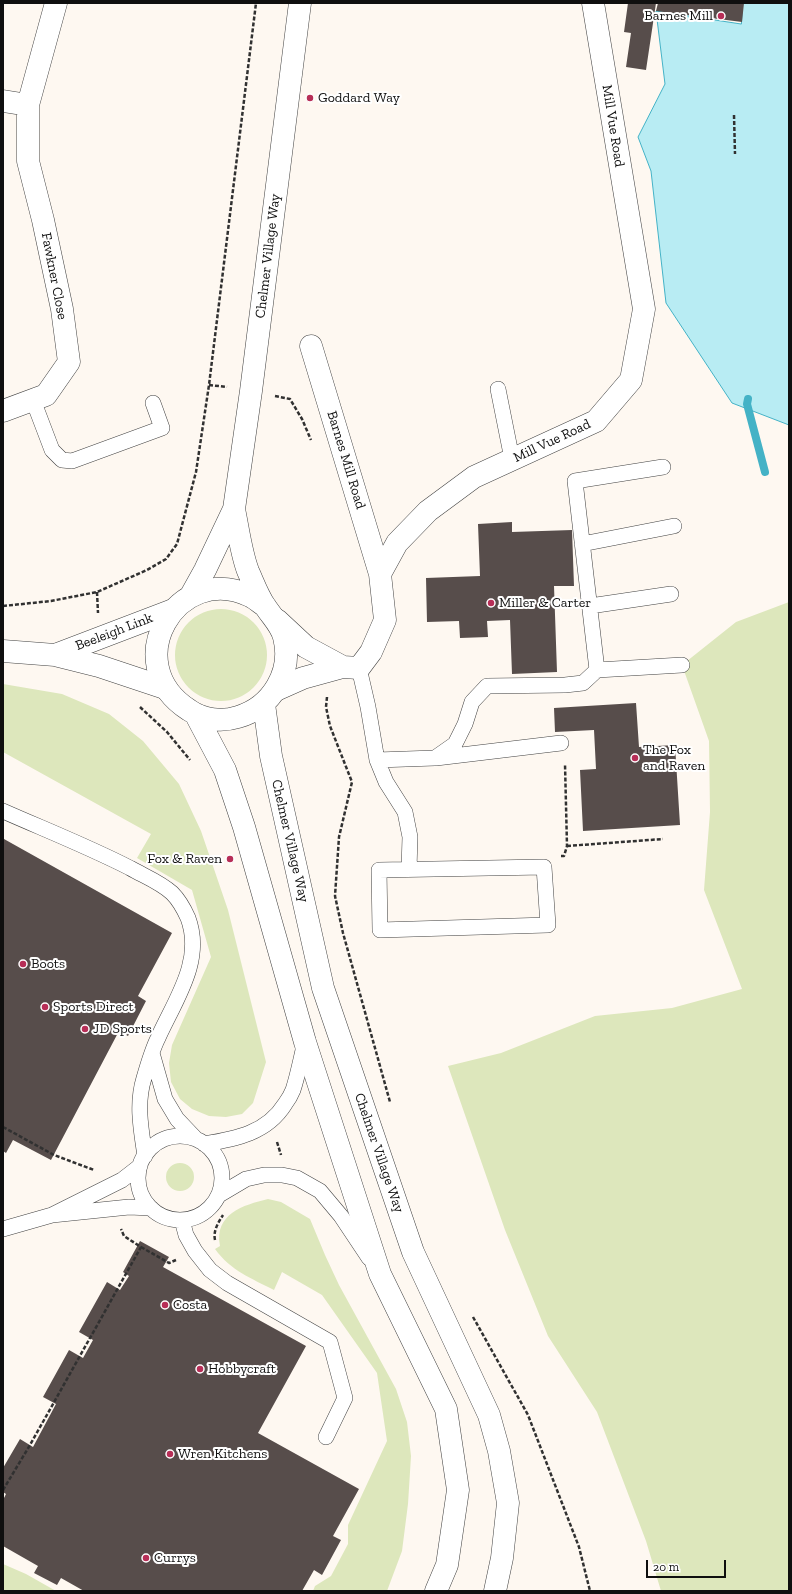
<!DOCTYPE html>
<style>
body{margin:0}
#map{position:relative;width:792px;height:1594px;overflow:hidden;background:#fef8f1;font-family:"Zilla Slab",serif}
canvas{display:block}
.frame{position:absolute;inset:0;border:4px solid #0f0f0f;pointer-events:none}
.scale{position:absolute;left:646px;top:1560px;width:80px;height:18px;box-sizing:border-box;border:2px solid #0f0f0f;border-top:0;padding-left:5px;font-size:12px;line-height:14px;white-space:nowrap;color:#0f0f0f;-webkit-text-stroke:3px #fff;paint-order:stroke}
</style>
<div id="map">
<canvas width="792" height="1594"></canvas>
<div class="frame"></div>
<div class="scale">20 m</div>
</div>
<script>
const c = document.querySelector('canvas').getContext('2d');
c.lineJoin = 'round';
function fill(path, color) { c.fillStyle = color; c.fill(path, 'evenodd'); }
function trace(path, color, width, dash) { c.strokeStyle = color; c.lineWidth = width; c.lineCap = dash ? 'butt' : 'round'; c.setLineDash(dash || []); c.stroke(path); }
function write(font, color, halo, rows, align = 'center') {
  c.font = font + ' "Zilla Slab",serif'; c.lineWidth = 4; c.setLineDash([]); c.textBaseline = 'middle'; c.strokeStyle = halo; c.fillStyle = color; for (const [text, x, y, turn = 0] of rows) {
    c.save(); c.translate(x, y); c.rotate((+turn || 0) * Math.PI / 180); c.textAlign = isNaN(turn) ? turn : align; if (halo) c.strokeText(text, 0, 0); c.fillText(text, 0, 0); c.restore();
  }
}
fill(new Path2D(`
 M789,602V1591H661L646,1541L597,1412L548,1336L505,1230L448,1066L501,1053L595,1016L672,1008L742,989L704,890L710,812L709,741L682,665L736,622Z
 M175 655a46 46 0 1 1 92 0a46 46 0 1 1-92 0Z
 M3,684L62,694L109,714L143,741L179,784L201,831L228,910L266,1062L253,1103L242,1114L226,1117L209,1116L192,1109L180,1099L171,1082L169,1063L172,1045L211,957L192,890L137,858L151,834L3,752Z
 M166 1177a14 14 0 1 1 28 0a14 14 0 1 1-28 0Z
 M268,1199L281,1202L310,1219L325,1255L339,1285L396,1389L407,1422L411,1456L408,1504L402,1551L387,1591H313L315,1586L331,1576L348,1544V1525L387,1441L377,1373L322,1295L282,1272L274,1290C251,1278 231,1271 215,1249L220,1246C214,1214 243,1205 268,1199Z
 M3,1564L26,1574L56,1591H3Z`), '#dde7bc');
const water = new Path2D(`
 M743,3H789V425L732,403L666,303L651,171L638,137L665,84L656,11L741,24Z`);
fill(water, '#b8ecf3');
trace(water, '#44b2c6', 1);
trace(new Path2D(`
 M748,399L747,404L765,472`), '#44b2c6', 8);
fill(new Path2D(`
 M628,3H656L646,70L626,67L631,33L624,32Z
 M658,3H744L742,22L656,11Z
 M512,522V532L572,530L574,586H554L557,672L512,674L510,620L487,621L488,637L460,638L459,621L427,622L426,578L480,576L478,524Z
 M636,703L639,747L675,745L680,825L583,831L580,770L596,769L594,730L555,732L554,708Z
 M4,839L172,933L138,996L146,1001L128,1036L119,1031L51,1160L13,1140L6,1153L3,1151Z
 M140,1241L169,1257L163,1267L306,1346L258,1433L359,1489L333,1536L341,1540L322,1575L314,1570L302,1591H84L61,1578L57,1585L34,1573L38,1566L3,1546V1500L6,1494L3,1492V1468L20,1439L33,1447L56,1404L43,1397L69,1350L83,1358L93,1340L79,1332L107,1282L120,1290L129,1276L123,1272Z`), '#574d4b');
const service = new Path2D(`
 M498,389L512,459
 M33,400L52,450L62,460L72,461L162,428L153,403
 M663,467L575,481L597,670L682,665
 M582,544L674,526
 M590,606L671,594
 M359,668L368,707L377,760L435,758L455,744L465,724L472,702L487,686L565,685L583,683L597,670
 M436,758L561,743
 M377,760L386,782L405,812L410,837L409,869
 M3,811C46,830 89,847 130,868C144,876 160,882 172,893C179,900 184,909 188,918C204,961 175,1000 158,1038C152,1050 148,1064 144,1078C136,1104 141,1129 145,1156
 M544,867L548,925L380,930L379,870Z
 M152,1053L165,1099L177,1119L195,1138
 M138 1178a42 42 0 1 1 84 0a42 42 0 1 1-84 0Z
 M204,1144C236,1139 267,1133 285,1104C288,1100 291,1095 293,1090C298,1075 301,1058 305,1042
 M140,1166L122,1180L52,1215L129,1207L151,1208
 M219,1195L246,1179L264,1175H282L297,1178L320,1191L341,1216L369,1258
 M182,1220L186,1235L195,1251L210,1270L227,1283L330,1342L345,1398L326,1437
 M3,1229L52,1215`);
const minor = new Path2D(`
 M3,101L28,105
 M311,346L380,574
 M3,411L46,395L69,362L62,309L43,220L28,161V105L56,3
 M277,620L306,647L343,667
 M3,651L55,655L99,666L165,688
 M55,655L173,610
 M276,690L303,678L343,667L359,668L371,652L385,620L380,574L397,543L428,511L474,477L596,421L631,380L644,309L593,3`);
const tertiary = new Path2D(`
 M234,509C238,528 241,553 248,571C253,582 258,596 265,606C272,617 281,625 284,637C293,672 272,707 238,717C222,722 203,720 189,710C117,664 177,561 250,596C255,598 260,603 265,606
 M190,597L205,570L234,509L251,391L300,3
 M264,704L271,756L323,988L413,1252L489,1415L499,1451L508,1503L502,1558L495,1591
 M196,715L225,770L244,827L305,1042L380,1274L446,1409L458,1490L447,1565L436,1591`);
trace(service, '#424242', 16);
trace(minor, '#424242', 23);
trace(tertiary, '#424242', 23);
trace(new Path2D(`
 M734,115L735,154
 M209,385L227,387
 M275,396L290,399L302,419L311,440
 M97,592L98,613
 M3,606L51,601L97,592L147,570L166,559L177,544L196,472L209,385L256,3
 M327,697L326,707L330,726L352,782L339,837L335,896L343,933L390,1102
 M140,707L167,732L190,760
 M567,846L663,839
 M561,856H564L567,846L565,764
 M3,1127L54,1155L94,1170
 M277,1142L281,1155
 M215,1240C213,1231 218,1223 223,1215
 M141,1247L169,1263L176,1260
 M473,1317L528,1415L579,1547L590,1591
 M3,1490L30,1445L141,1247L124,1236L121,1229`), '#313131', 2.5, [4, 2]);
trace(service, '#fff', 15);
trace(minor, '#fff', 22);
trace(tertiary, '#fff', 22);
for (const [x, y, r, color] of [
 [721,16,4,"#b72e57"],
 [310,98,4,"#b72e57"],
 [491,603,4,"#b72e57"],
 [635,758,4,"#b72e57"],
 [230,859,4,"#b72e57"],
 [23,964,4,"#b72e57"],
 [45,1007,4,"#b72e57"],
 [85,1029,4,"#b72e57"],
 [165,1305,4,"#b72e57"],
 [200,1369,4,"#b72e57"],
 [170,1454,4,"#b72e57"],
 [146,1558,4,"#b72e57"]
]) { const dot = new Path2D(); dot.arc(x, y, r, 0, 2 * Math.PI); c.fillStyle = color; c.fill(dot); trace(dot, '#fff', 1.5); }
write('14px', '#0f0f0f', '#fff', [
 ["Barnes Mill",713,16,"right"],
 ["Goddard Way",318,98],
 ["Miller & Carter",499,603],
 ["The Fox",643,750],
 ["and Raven",643,766],
 ["Fox & Raven",222,859,"right"],
 ["Boots",31,964],
 ["Sports Direct",53,1007],
 ["JD Sports",93,1029],
 ["Costa",173,1305],
 ["Hobbycraft",208,1369],
 ["Wren Kitchens",178,1454],
 ["Currys",154,1558]
], 'left');
write('14px', '#0f0f0f', '#fff', [
 ["Mill Vue Road",613,126,81],
 ["Chelmer Village Way",268,256,-83],
 ["Fawkner Close",54,276,79],
 ["Mill Vue Road",552,441,-25],
 ["Barnes Mill Road",346,460,73],
 ["Beeleigh Link",114,632,-21],
 ["Chelmer Village Way",290,841,77],
 ["Chelmer Village Way",379,1153,71]
]);
</script>
